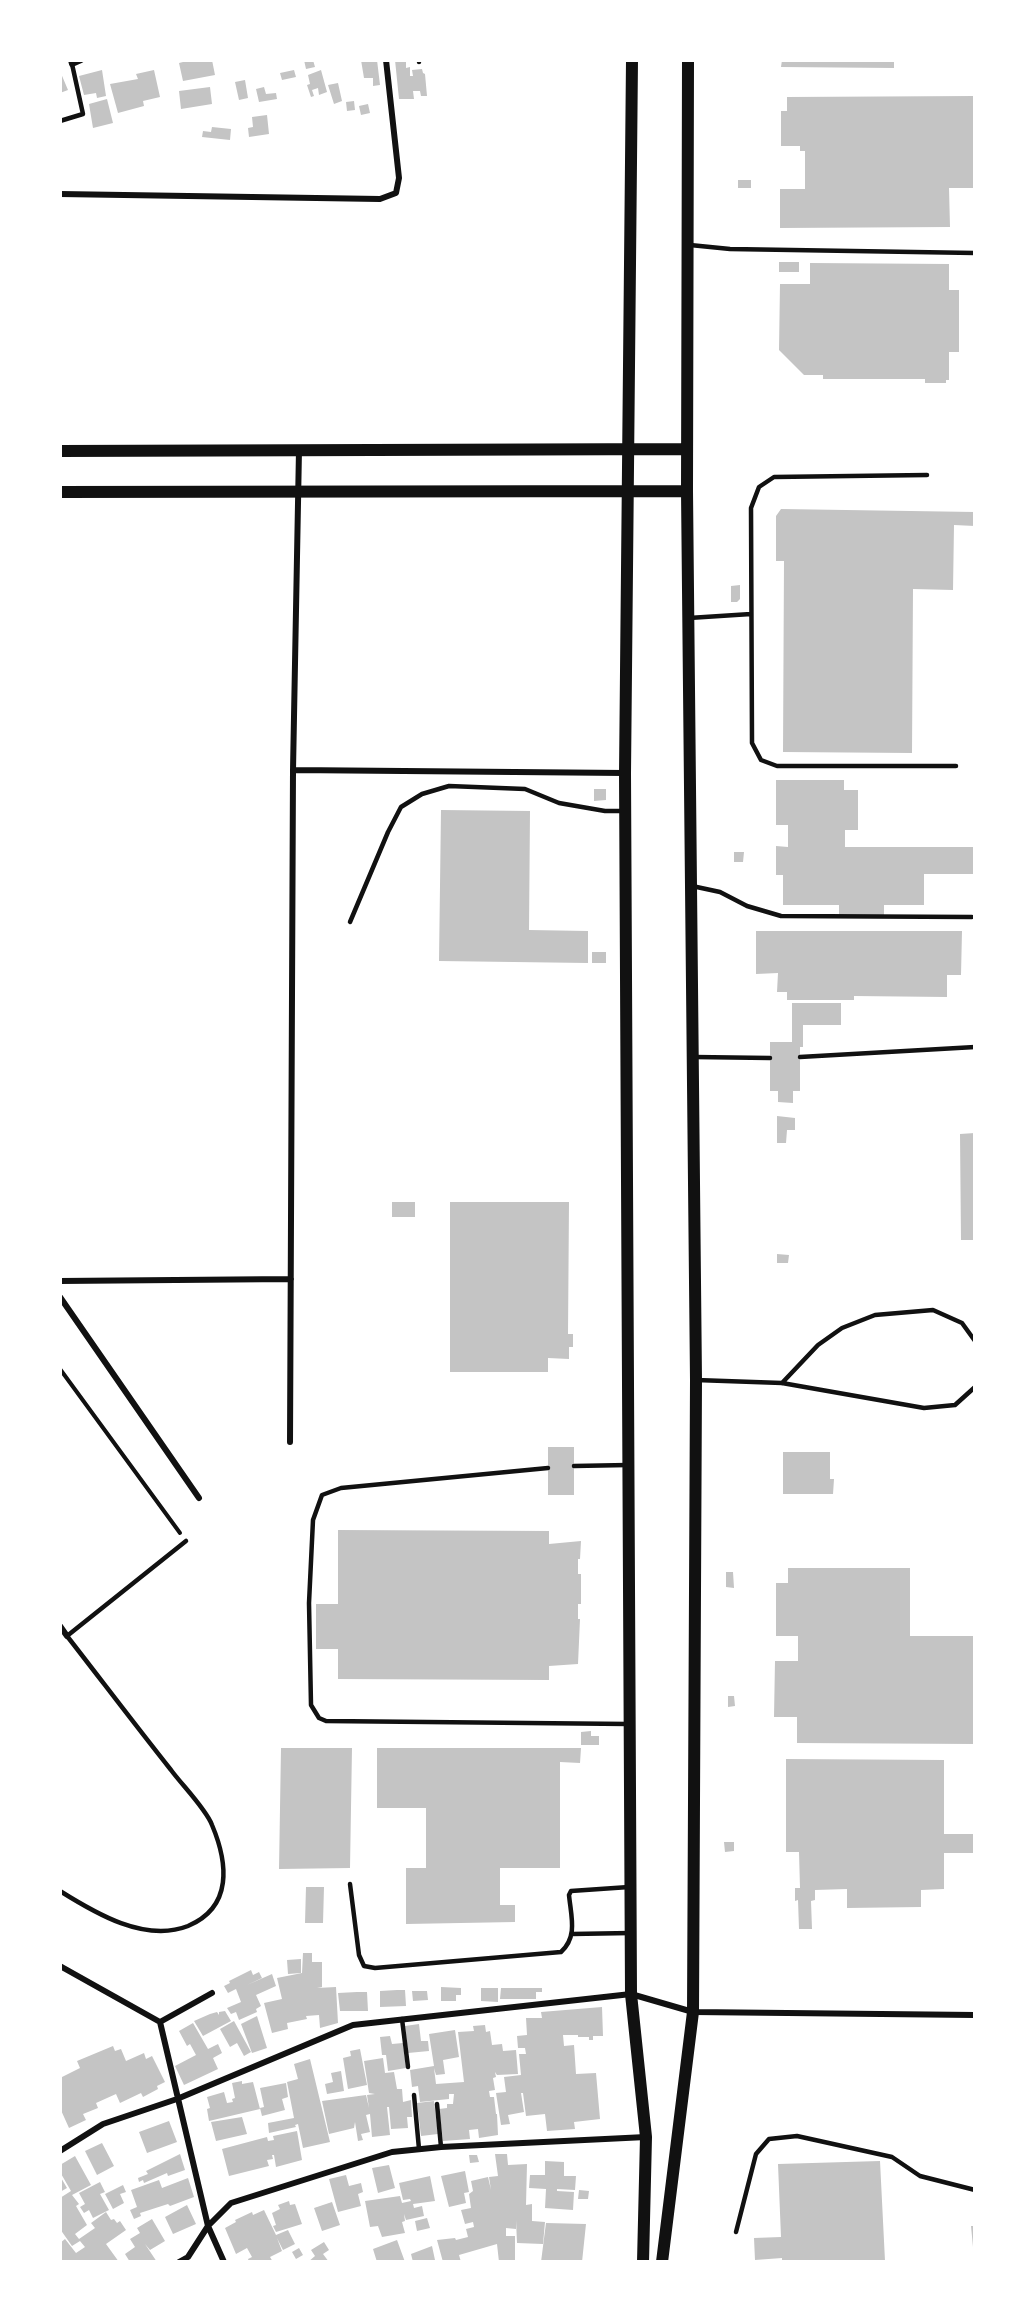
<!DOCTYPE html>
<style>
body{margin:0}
#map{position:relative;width:1035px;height:2322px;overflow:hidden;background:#fff;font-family:"Nunito Sans",sans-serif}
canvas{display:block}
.frame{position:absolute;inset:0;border:62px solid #fff;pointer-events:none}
</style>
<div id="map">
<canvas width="1035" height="2322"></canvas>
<div class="frame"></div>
</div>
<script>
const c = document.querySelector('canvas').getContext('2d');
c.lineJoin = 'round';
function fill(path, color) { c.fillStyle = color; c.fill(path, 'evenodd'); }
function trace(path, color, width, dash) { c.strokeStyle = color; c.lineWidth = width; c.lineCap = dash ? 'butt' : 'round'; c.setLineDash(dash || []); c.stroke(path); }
fill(new Path2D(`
 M191,60H212L215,75L183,81L179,63Z
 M304,60H313L315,67L306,69Z
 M361,60H377L380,85L373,86V78H364Z
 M395,60H410V62H406V68L410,67V76H413L412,70L422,69L423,73L425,74L427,96H421L420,91H413L414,99H399Z
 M782,60H894V68L781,67Z
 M102,70L106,96L97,98L96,93L84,95L79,76Z
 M154,70L160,97L143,101L144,106L118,113L110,84L138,79L136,74Z
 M294,70L296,77L282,80L280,73Z
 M321,70L327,92L319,95L318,88L312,90L314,96L311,97L307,85L310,84L308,75Z
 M60,71L68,90L60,93Z
 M245,80L248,98L239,100L235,82Z
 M338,83L342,101L334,104L328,85Z
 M210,87L212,104L181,109L179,91Z
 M264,87L266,94L276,93L277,99L259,102L256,89Z
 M975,96V188H949L950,227L780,228V189H805V151H800V146H781V111H787V97Z
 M107,99L113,123L93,128L89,104Z
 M354,101L355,110L347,111L346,102Z
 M368,104L370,113L361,115L359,106Z
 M267,115L269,134L249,137L248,128L253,127L252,117Z
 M212,127L231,129L230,140L202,137L203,131L211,132Z
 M738,180H751V188H738Z
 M779,262H799V272H779Z
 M810,263L949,264V290H959V352H949V380H946V383H925V379H823V375H804L779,350L780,284H810Z
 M781,509L975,512V526L954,525L953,590L913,589L912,753L783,752L784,561H776V516Z
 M740,585V599L737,602H731V586Z
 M776,780H844V790H858V830H845V847H975V874H924V905H884V916H839V905H783V875H776V846L788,847V825H776Z
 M594,789H606V800L594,801Z
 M441,810L530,811L529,930L588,931V963L439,961Z
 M734,852H744L743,862H734Z
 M756,931H962L961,975H947V997L854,996V1000H787V992H777L778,973L756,974Z
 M592,952H606V963H592Z
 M792,1003H841V1025H803V1047H800V1091H793V1103L778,1102V1091H770V1042H792Z
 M777,1116L795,1118V1130H787L786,1143H777Z
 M975,1133V1240H961L960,1134Z
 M392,1202H415V1217H392Z
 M450,1202H569L568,1334H573V1347H569V1359L548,1358V1372H450Z
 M777,1254L789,1255L788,1263H777Z
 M548,1447H574V1495H548Z
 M783,1452H830V1479H834L833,1494H783Z
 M338,1530L549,1531V1544L581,1541L580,1559H578V1574H581V1604H578V1619H580L578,1664L549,1666V1680L338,1679V1649H316V1604H338Z
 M788,1568H910V1636H975V1744L797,1743V1717H774L775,1661H798V1636H776V1583H788Z
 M726,1572H733L734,1588L726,1587Z
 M728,1696H734L735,1706L728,1707Z
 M591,1731V1736H599V1745H581V1732Z
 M281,1748H352L350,1868L279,1869Z
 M377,1748H581L580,1763L560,1762V1868H500V1905H515V1922L406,1924V1868H426V1808H377Z
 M786,1759L944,1760V1834H975V1853H944V1889L921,1890V1907L847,1908V1889L815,1890V1900L811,1901L812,1929H799L798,1900L795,1901V1888H800L799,1852H786Z
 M724,1842H734V1851L725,1852Z
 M306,1887H324L323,1923H305Z
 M303,1953H312V1962H322V1987L317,1988L336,1987L338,2023L320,2028L319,2015L306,2016L307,2019L287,2023L288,2029L272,2033L264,2003L282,1999L277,1978L302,1973Z
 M301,1959V1973L288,1974L287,1960Z
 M251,1970L253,1975L259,1972L262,1978L247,1985L272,1974L276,1986L256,1995L261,2006L256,2009L257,2012L239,2020L236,2012L231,2014L227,2008L241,2002L236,1989L228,1993L224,1986L230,1983L229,1981Z
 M441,1987L461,1988V1995H456V2001H441Z
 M481,1988H498V2002L481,2001Z
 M501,1988H542V1992H536V1999H500Z
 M397,1990H405L406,2006L380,2007V1991Z
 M412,1991H427L428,2000L413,2001Z
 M357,1992H367L368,2011H340L338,1993Z
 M602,2007L603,2036H593V2040H589V2037H578V2035H563L564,2046L574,2045L576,2074L596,2073L600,2119L574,2122L575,2129L547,2131L545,2114L526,2116L523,2093H521L524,2112L508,2115L510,2124L501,2125L496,2093L506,2092L504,2077L521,2075L519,2054H526L525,2048H518L517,2036L527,2035L526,2018H542L541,2012Z
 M225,2011L231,2021L203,2036L194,2021L210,2014L217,2012L219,2015V2012Z
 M257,2016L267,2048L252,2053L241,2024Z
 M234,2021L251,2052L244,2056L237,2043L230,2047L220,2029Z
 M193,2023L208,2049L218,2044L222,2053L213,2058L218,2069L184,2085L175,2066L196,2055L190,2044L187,2046L179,2031Z
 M419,2024L421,2041H428L429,2051L408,2053L405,2026Z
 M485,2025L486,2032L490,2031L492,2045L502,2044L503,2051L516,2050L518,2074L497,2075L495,2072L496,2077L493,2078L495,2090L489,2091L490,2097H494L496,2114H497L498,2135L479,2138L478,2129L469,2130L470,2139L443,2141L439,2109L447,2108V2104H453L454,2094H449V2099L420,2102L418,2086L412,2087L410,2070L434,2066L429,2034L455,2030L459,2057L443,2060L445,2074L436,2075L434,2068L436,2084L464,2082L458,2032L474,2031L473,2026Z
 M390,2036L392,2044L403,2043L406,2068L388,2071L386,2055H382L380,2037Z
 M113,2046L115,2051L121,2049L126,2061L144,2053L146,2059L152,2056L165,2082L157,2086L158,2089L143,2097L141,2093L120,2103L116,2094L96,2103L98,2108L83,2114L86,2120L69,2128L60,2108V2078L80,2068L77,2061Z
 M360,2049L367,2085L348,2089L343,2058L351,2056L350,2051Z
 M383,2058L385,2073L394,2072L397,2089H402L403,2102L411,2100L412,2117H407L408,2128L391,2129L389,2107H387L390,2135L372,2137L370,2114L366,2115L370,2132L361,2134L363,2140L358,2141L355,2122L354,2128L329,2134L322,2101L366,2095L369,2108L367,2095L375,2094L369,2093L364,2061Z
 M310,2059L330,2142L303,2148L298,2124L295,2125L296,2127L269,2133L268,2123L294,2118L287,2082L298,2079L294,2064Z
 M341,2071L344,2091L327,2094L325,2084L333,2082L331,2073Z
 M242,2081V2084L253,2082L260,2109L209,2121L207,2109L210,2108L207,2097L224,2092L227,2103L233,2102L232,2099L235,2098L232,2083Z
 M286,2083L288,2097L282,2099L285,2110L262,2116L260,2108L264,2107L260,2088Z
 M434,2101L438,2134L421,2136L417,2103Z
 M242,2117L247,2134L216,2141L211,2122Z
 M169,2121L177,2142L147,2153L139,2132Z
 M297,2131L302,2160L276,2167L274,2155H272L273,2159L267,2160L269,2166L229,2176L222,2149L267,2137L268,2141L274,2140L273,2136Z
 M102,2143L114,2166L97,2175L85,2151Z
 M180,2154L185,2170L168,2176L167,2173L144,2183L143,2180L139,2182L138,2178L148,2174L146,2171Z
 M495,2154H507L508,2165L527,2164L526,2205L532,2204V2221L545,2222L543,2244L517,2243L516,2220V2229L506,2228V2236H515V2261L499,2262L497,2244L459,2255L461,2262H443L437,2240L455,2238L456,2240L468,2237L466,2229L474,2227L473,2222L465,2224L461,2210L471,2208L469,2194L473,2191L471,2181L488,2177L491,2190L489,2177L498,2176Z
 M469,2155H477L479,2162L470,2163Z
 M75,2156L91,2185L72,2195L79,2204L76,2206L87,2225L75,2234L79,2239L95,2228L91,2223L106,2212L111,2220L114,2219L117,2223L120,2221L126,2230L106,2244L119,2262L60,2260V2243L65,2239L76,2253L85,2247L80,2241L72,2246L60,2229V2198L71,2191L60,2172V2165Z
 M545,2161L564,2162V2176H576L575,2190L557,2189V2191L574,2192L573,2210L545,2208L546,2189L529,2188L530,2175H545Z
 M880,2161L885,2261L782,2262V2258L755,2260L754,2238L781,2237L778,2164Z
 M389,2165L395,2188L378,2193L372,2168Z
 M465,2171L469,2192L464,2193L466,2203L449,2207L441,2176Z
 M346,2175L349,2186L361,2183L363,2192L358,2194L361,2206L338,2212L329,2179Z
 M60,2176L67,2188L60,2192Z
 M430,2176L435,2201L413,2204L414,2208L422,2206L424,2216L406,2220L404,2214L405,2221L402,2222L405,2233L382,2237L378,2226L370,2227L365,2201L400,2196L402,2203L411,2201L410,2199L403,2200L399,2183Z
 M188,2178L194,2197L170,2206L168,2204L140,2213L141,2216L134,2219L130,2210L137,2207L131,2190L159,2180L162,2188Z
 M100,2182L105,2192L100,2194L109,2210L93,2218L89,2210L84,2213L80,2207L85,2204L79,2193Z
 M123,2185L126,2192L120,2194L124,2203L113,2209L105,2194Z
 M579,2190L589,2191L588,2199H578Z
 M289,2201L290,2205L295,2204L302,2224L276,2232L273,2226L276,2225L272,2213L280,2209L278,2205Z
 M332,2202L340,2225L322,2231L314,2208Z
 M187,2205L196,2224L173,2234L165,2217Z
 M264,2210L276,2235L288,2230L295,2244L283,2250L277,2238L282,2251L270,2257L273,2262H249L248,2259L252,2257L247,2248L236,2254L225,2228L236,2222L235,2220L252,2212L253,2215Z
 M427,2218L430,2228L417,2231L415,2221Z
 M152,2219L165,2241L150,2250L145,2244L157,2262H130L125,2254L135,2247L130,2239L140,2233L137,2228Z
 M546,2223L586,2224L582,2262H541Z
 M971,2226H975V2247H973Z
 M397,2240L405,2262H377L373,2249Z
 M324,2242L329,2250L323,2254L329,2262H308L315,2256L311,2250Z
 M432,2246L435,2260L413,2262L411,2254Z
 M299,2248L303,2255L296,2259L292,2252Z`), '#c4c4c4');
trace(new Path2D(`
 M60,1369L180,1533`), '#111', 4);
trace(new Path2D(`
 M419,62V60
 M60,121L83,114L72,64
 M690,245L730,249L975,253
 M927,475L774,477L759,487L751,508L752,743L761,760L777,766H956
 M689,618L751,614
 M692,886L720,892L747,906L781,916L972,917
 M350,922L388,832L401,807L422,794L449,786L525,789L559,803L605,811H623
 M694,1057L770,1058
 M800,1057L975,1047
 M696,1380L782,1383L924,1408L955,1405L975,1387
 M782,1383L818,1345L842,1328L875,1315L933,1310L962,1323L975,1341
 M574,1466L628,1465
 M548,1468L341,1488L322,1495L313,1520L309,1603L311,1705L319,1718L326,1721L628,1724
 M350,1884L359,1955L364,1966L375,1968L561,1952C578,1937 571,1916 569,1895L571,1891L629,1887
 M60,1891C95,1913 145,1943 188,1926C233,1907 228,1863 212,1825C206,1809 182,1785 171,1770C136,1726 102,1681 67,1636L186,1541
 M572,1934L631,1933
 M402,2019L408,2067
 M414,2095L419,2149
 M437,2104L441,2147
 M736,2232L756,2154L769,2139L797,2136L892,2157L920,2176L975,2190`), '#111', 4.5);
trace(new Path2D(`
 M71,60L72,64L81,60
 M60,194L380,199L396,193L399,178L386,60
 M293,770L625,773
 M60,1281L291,1279
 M60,1297L199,1498
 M290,1442L293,770L299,450
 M60,1626L67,1636
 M60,1966L160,2022
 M160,2022L208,2226L224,2262
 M160,2022L212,1993
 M60,2151L103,2124L177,2099L353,2025L631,1994L693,2012L975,2015
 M179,2262L188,2257L208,2226L231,2203L392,2152L441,2147L646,2137`), '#111', 6);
trace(new Path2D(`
 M632,60L625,773L631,1994L646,2137L643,2262
 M60,451L687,449
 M60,492L687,491
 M662,2262L693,2012L696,1380L687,491L688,60`), '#111', 12);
</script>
